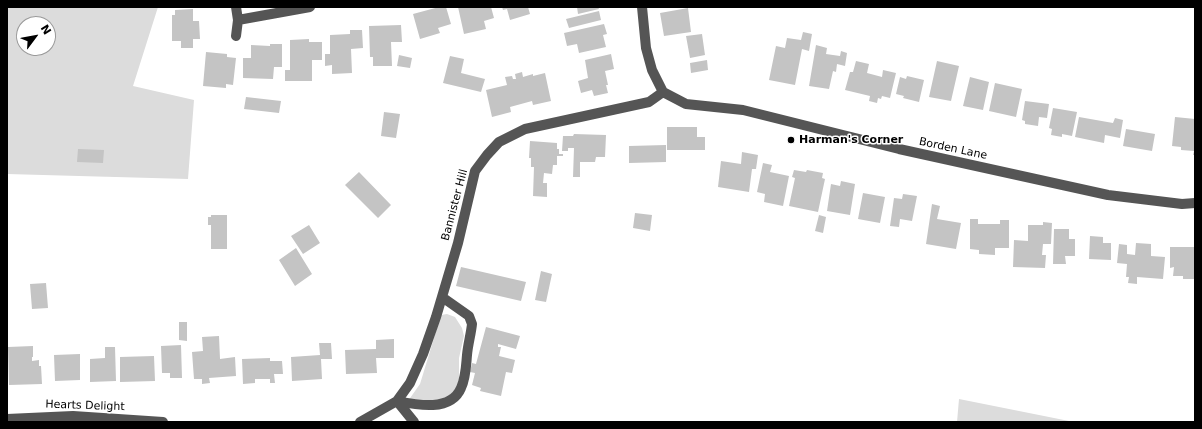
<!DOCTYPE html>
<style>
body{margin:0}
#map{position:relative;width:1202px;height:429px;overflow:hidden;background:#fff;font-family:"DejaVu Sans",sans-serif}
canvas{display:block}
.frame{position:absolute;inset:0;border:8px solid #000;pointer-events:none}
.north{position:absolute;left:16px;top:16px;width:40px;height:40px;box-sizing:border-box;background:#fff;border:1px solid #999;border-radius:50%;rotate:58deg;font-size:11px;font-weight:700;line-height:16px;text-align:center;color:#000}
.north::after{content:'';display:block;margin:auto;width:14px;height:18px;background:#000;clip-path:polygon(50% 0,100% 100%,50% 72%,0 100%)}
</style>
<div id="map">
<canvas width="1202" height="429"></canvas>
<div class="frame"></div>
<div class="north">N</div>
</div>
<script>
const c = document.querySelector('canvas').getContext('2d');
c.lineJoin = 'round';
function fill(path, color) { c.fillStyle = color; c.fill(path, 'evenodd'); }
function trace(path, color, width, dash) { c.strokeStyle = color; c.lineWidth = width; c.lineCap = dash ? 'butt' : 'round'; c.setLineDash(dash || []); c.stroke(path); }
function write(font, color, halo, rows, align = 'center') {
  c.font = font + ' "DejaVu Sans",sans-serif'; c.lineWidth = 3; c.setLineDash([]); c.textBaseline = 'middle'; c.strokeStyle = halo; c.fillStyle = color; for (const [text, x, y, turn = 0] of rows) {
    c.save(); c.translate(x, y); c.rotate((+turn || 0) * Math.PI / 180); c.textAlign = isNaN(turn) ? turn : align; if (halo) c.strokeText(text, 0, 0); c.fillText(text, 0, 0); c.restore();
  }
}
fill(new Path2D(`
 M7,7H158L133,86L194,100L188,179L7,174ZM24,24H48V48H24Z
 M447,314L455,317L462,328L464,336L459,358V378L456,390L442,401H408L420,384L441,315Z
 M959,399L1074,422H957Z`), '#dcdcdc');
fill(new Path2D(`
 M439,7H446L451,24L438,28L440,33L420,39L413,14Z
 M458,7H491L494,18L484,21L486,29L464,34Z
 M502,7H528L530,14L510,20L507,9L503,10Z
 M577,7H598L599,9L578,14Z
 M688,8L691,32L664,36L660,13Z
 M193,9V21H199L200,39H193V48H181V41H172V15H175V10Z
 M599,11L601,20L569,28L566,19Z
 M604,24L607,34L603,35L606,47L579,53L577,44L567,46L564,33Z
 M401,25L402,42H391L392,66H373V57H370L369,26Z
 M350,30H362L363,48L351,49L352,73L332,74V65L325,66V54H330V35L350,34Z
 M803,32L812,34L809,51L802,49L795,85L769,80L776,46L785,48L787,38L801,40Z
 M702,34L705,55L690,58L686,36Z
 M309,39V42H322V60H312V81H285V70H290V40Z
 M270,44H282V67H274L273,79L243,78V58H251V45L270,46Z
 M816,45L827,48L826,54L840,56L841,51L847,53L845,66L837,64L836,72L833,71L829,89L809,86Z
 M206,52L227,54V57L236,58L233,85L226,84V88L203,86Z
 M611,54L614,69L605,71L608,85H606L608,93L594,96L592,90L581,93L578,81L588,78L585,60Z
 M399,55L412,58L410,68L397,66Z
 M450,56L464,59L461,73L485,79L481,92L443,83Z
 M707,60L708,70L691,73L690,63Z
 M856,61L869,64L867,73L882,77L883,70L896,73L890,98L882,96L881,99L878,98L877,103L869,101L870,96L845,90L850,72H853Z
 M937,61L959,66L951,101L929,97Z
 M522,72L523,77L533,74V76L545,73L551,101L533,105L532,101L510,107L511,112L492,117L486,90L507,85L505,77L512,76L513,79H516L515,74Z
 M907,76L924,80L919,102L903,98L904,96L896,94L900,77L906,79Z
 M970,77L989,82L983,110L963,106Z
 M995,83L1022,89L1016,117L989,111Z
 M246,97L281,101L279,113L244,109Z
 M1025,101L1049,104L1047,118L1039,117L1038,126L1025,124V121L1022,120Z
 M1053,108L1077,112L1072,136L1062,134V137L1051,135L1052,129L1049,128Z
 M384,112L400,114L396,138L381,136Z
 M1079,117L1113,123L1115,118L1123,120L1120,138L1105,135L1104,143L1075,137Z
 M1175,117L1195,119V155H1193L1194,151L1181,150V147L1172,146Z
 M667,127H697V137H705V150H667Z
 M1126,129L1155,134L1152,151L1123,146Z
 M574,134L606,135L605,157H596L595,162H580V177H573L574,148H568V151H562L563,136H573Z
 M530,141L557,143V149H559V154H563V156H557V165H553L552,174L544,173L543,183H547V197L533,196L534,167H531V158H529Z
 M666,145V162L629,163V146Z
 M78,149L104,150L103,163L77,162Z
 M742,152L758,155L756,169H752L749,192L718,187L721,161L741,164Z
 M763,163L772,165L770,172L789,176L783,206L764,202L765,194L757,192Z
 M794,170L806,172L807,170L823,173L822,178L825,179L818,212L789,206L795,178L792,177Z
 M359,172L391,205L378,218L345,185Z
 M841,181L855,184L850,215L827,211L831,184L840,186Z
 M863,193L885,197L880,223L858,219Z
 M903,194L917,196L912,221L900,219L899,227L890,226L894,198L902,199Z
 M932,204L940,206L937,219L961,223L956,249L926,244Z
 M635,213L652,215L650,231L633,228Z
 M211,215H227V249H211V225H208V217H211Z
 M819,215L826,217L823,233L815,231Z
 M970,219H978V224H1000V220H1009V248H995V255L979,254V250L970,249Z
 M1043,222L1052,223L1051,244H1043L1042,255H1046L1045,268L1013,267L1014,240L1028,241V225H1043Z
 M309,225L320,243L303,254L291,236Z
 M1054,229H1069V239H1075V256H1065L1066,264H1053Z
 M1090,236L1103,237V243H1111V260L1089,259Z
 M1136,243L1151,244V256L1165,257L1163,279L1137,277V284L1128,283L1129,277H1126L1127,264L1117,263L1119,244L1127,245V254L1135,255Z
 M1170,247H1195V279H1183V276H1173L1174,267L1170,268Z
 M296,248L312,274L295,286L279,260Z
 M461,267L526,282L521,301L456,286Z
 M541,271L552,274L546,302L535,300Z
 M46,283L48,308L32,309L30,284Z
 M179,322H187V341L179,340Z
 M486,327L520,336L516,349L498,344V347H501L499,356L515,360L512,373L506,372L501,396L480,391L481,388L472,385L475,373L470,372L472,363L476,364Z
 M219,336L220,359L235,357L236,376L209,378L210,383L202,384V379H194L192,352L203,351L202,337Z
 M394,339V358H376L377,373L346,374L345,350L376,349V340Z
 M319,343H331L332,359H321L322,379L292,381L291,357L320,355Z
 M181,345L182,378H170V373H162L161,346Z
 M33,346V357H32V361L39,360V366H41L42,384L9,385L8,347Z
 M105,347H115L116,381L90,382V359L105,358Z
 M80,354V380L55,381L54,355Z
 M154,356L155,381L120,382V357Z
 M270,358V361H282L283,374H274L275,383H270V379H255V383L243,384L242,359Z`), '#c4c4c4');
trace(new Path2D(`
 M642,7L646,48L652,70L663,92
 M238,20L310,7
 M236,36L238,20L236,7
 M663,92L686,104L743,110L899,149L1108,195L1182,204L1195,203
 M397,401C417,405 451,412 461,388C466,377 466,366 467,355C468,344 471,334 472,324L469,316L442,297
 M397,401L414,422
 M7,419L73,416L163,422
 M360,422L397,401L410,383L423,354L436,317L458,243L475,171L487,155L499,142L525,129L649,102L663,92`), '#555', 10);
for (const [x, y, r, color] of [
 [791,140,4,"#000"]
]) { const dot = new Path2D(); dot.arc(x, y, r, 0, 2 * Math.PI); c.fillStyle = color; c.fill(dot); trace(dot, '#fff', 1.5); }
write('bold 11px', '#000', '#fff', [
 ["Harman's Corner",799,140]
], 'left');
write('11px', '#000', '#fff', [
 ["Borden Lane",953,149,12],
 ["Bannister Hill",455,205,-75],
 ["Hearts Delight",85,406,2]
]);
</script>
